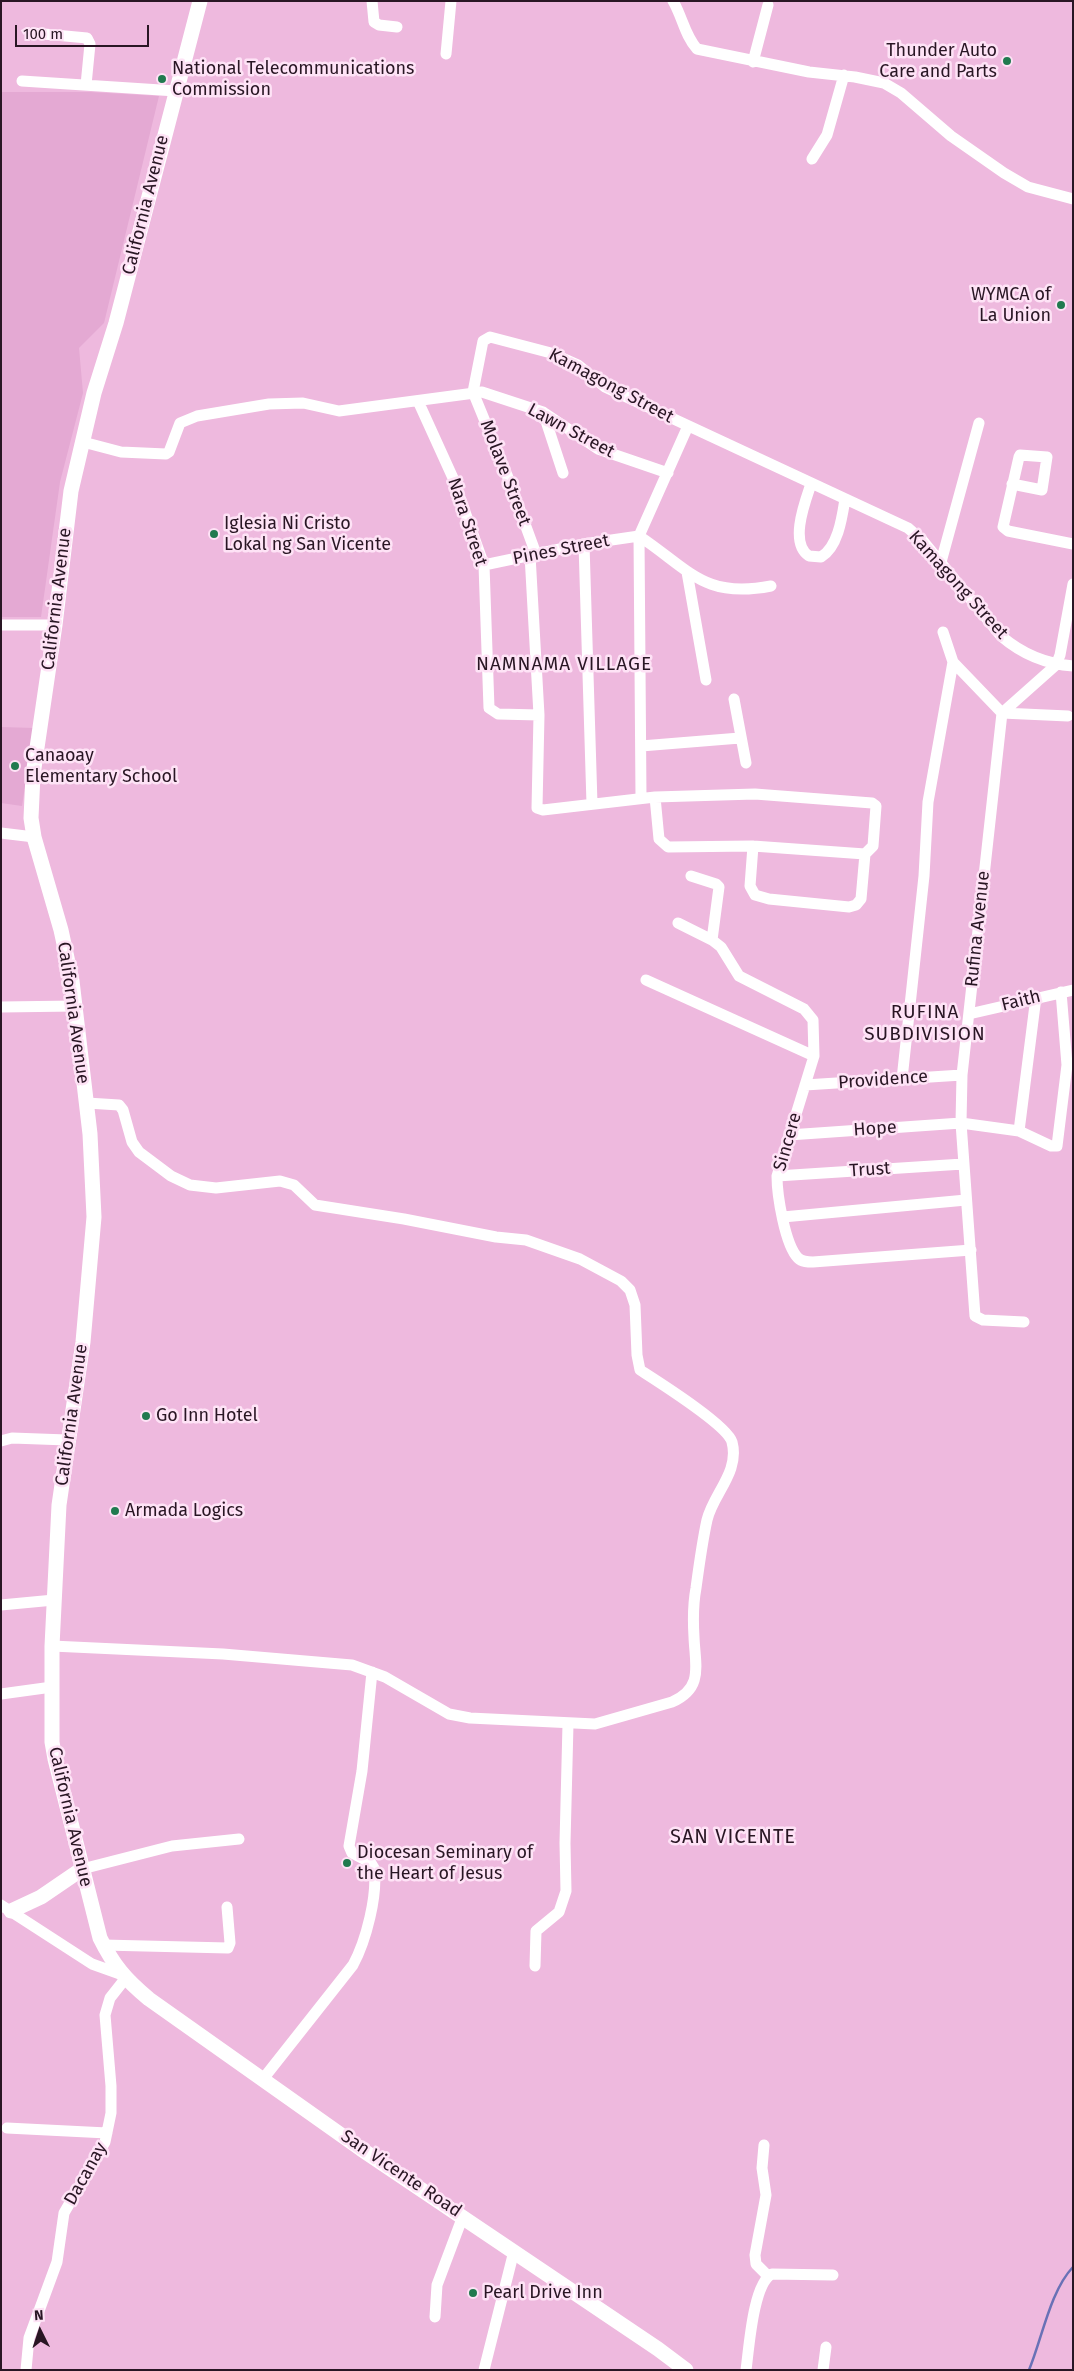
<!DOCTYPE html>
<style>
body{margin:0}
#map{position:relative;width:1074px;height:2371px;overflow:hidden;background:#eeb9de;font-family:"Fira Sans",sans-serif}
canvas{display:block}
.frame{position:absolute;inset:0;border:2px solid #291624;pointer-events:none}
.north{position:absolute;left:15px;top:2306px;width:50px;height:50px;-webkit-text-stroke:4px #fee3f6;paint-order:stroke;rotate:356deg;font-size:14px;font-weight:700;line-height:20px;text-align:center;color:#291624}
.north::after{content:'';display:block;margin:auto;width:18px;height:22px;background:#291624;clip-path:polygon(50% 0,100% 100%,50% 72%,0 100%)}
.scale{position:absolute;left:15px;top:25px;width:134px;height:22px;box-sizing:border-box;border:2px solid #291624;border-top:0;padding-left:6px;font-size:15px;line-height:18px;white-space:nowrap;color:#291624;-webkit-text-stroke:4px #fee3f6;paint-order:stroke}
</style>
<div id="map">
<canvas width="1074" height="2371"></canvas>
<div class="frame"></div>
<div class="north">N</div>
<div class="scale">100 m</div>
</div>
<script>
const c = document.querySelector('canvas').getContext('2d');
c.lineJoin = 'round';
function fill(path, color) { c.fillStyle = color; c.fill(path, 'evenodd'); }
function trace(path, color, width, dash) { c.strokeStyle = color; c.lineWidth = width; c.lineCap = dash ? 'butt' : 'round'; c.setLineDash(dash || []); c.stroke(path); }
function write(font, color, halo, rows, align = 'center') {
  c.font = font + ' "Fira Sans",sans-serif'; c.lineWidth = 5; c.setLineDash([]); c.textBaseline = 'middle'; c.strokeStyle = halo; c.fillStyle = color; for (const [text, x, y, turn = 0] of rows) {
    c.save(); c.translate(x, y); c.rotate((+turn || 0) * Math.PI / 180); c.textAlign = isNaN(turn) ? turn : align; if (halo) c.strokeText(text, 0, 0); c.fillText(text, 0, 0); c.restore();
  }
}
fill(new Path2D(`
 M1,92H90L159,96L104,323L79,348L83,393L60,482L41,617H1Z
 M1,727L34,728L22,806L1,803Z`), '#e4a9d3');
trace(new Path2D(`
 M1029,2370C1042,2339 1050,2291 1073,2267`), '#6971b6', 2.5);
trace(new Path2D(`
 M372,1L374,22L379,25L397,27
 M673,1C682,16 685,36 697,49L809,72L855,77L884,83L901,93L951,136L1004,173L1028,187L1073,199
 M33,33L87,38L90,44L86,85
 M446,54L451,1
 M753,62L768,5
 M22,81L176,91
 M812,159L827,135L844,75
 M473,392L483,341L490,337L551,353L578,365L605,387L908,528L923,541L1001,636C1022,654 1046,664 1073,666
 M473,392L507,475L536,554
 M418,401L453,478L484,565L489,708L498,714L539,715
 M543,412L563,473
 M83,442L121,452L166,454L169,452L180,423L197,416L269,404L303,403L339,411L482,392L543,412L598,449L668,473
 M811,484C805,502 789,543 809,556L821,557C838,547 842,518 845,499
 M1012,484L1042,490L1047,457L1020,455L1019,457L1003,527L1008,531L1073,544
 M639,536C690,570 704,599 771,586
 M584,544L592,804
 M530,555L539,715L537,808L543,810L655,797L755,794L872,803L876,806L873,846L865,854L861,899L856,905L849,907L769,899L755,895L750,886L753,846
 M941,562L979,423
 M484,565L584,544L639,536
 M687,572L706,680
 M1,625H55
 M943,632L953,662L1002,713L1068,716
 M734,699L746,763
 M641,746L740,738
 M655,797L659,839L668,847L753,846L865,854
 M641,798L639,536L688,426
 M1,833L34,837
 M691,876L716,884L719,887L712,940
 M678,923L712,940L721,947L739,976L804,1009L813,1020L814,1056L777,1176C777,1195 785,1245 798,1258C802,1262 808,1262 813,1262L971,1250
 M646,980L814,1056
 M1,1007L76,1006
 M969,1014L1073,990
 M902,1079L924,876L928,802L953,662
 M805,1085L962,1075
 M1019,1131L1036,997
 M789,1135L961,1123L1019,1131L1051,1146H1057L1067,1065L1061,992
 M777,1176L963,1164
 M783,1217L966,1200
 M1024,1322L983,1320L975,1316L961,1123L962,1075L1002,713L1056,665L1060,655L1073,584
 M1,1441L12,1438L67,1440
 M1,1605L54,1600
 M52,1646L223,1654L352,1665L385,1677L449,1714L470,1718L595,1724L672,1702C704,1688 695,1665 694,1637C693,1621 693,1604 696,1588C699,1566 702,1543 707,1520C713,1494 740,1472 732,1442C727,1425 657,1381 640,1370L637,1355L635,1305L630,1290L621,1281L580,1259L526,1240L496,1237L404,1219L315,1205L294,1185L280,1181L216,1188L190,1185L171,1176L139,1152L132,1142L123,1110L119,1105L87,1103
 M1,1694L52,1687
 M82,1869L172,1846L239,1839
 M1,1905L92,1964L120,1974
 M103,1945L228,1948L230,1943L227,1907
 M535,1966L536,1931L559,1912L566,1891L565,1843L568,1724
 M263,2079L353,1965C366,1941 378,1895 374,1868L371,1863L352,1853L349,1846L362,1771L372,1672
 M7,2128L107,2133
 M764,2145L762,2168L766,2195L755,2255L756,2264L768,2276
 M435,2317L437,2285L463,2216
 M26,2370L29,2338L57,2262L64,2213L105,2142L111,2113V2086L105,2015L110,1998L125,1979
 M484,2370L514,2251
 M746,2370C749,2349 753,2283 772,2274L833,2275
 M823,2370L826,2347`), '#fff', 11);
trace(new Path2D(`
 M200,1L116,323L94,393L71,491L55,625L33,775L31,818L34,837L61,930L72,981L90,1134L94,1217L83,1342L59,1505L52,1646V1742L55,1759L100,1938C114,1966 125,1979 149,1999L361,2149L658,2349L686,2370
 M11,1911L41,1897L82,1869`), '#fff', 15);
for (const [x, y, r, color] of [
 [1007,61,5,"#217a4f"],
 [162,79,5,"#217a4f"],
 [1061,305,5,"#217a4f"],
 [214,534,5,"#217a4f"],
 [15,766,5,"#217a4f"],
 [146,1416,5,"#217a4f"],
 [115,1511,5,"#217a4f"],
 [347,1863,5,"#217a4f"],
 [473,2293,5,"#217a4f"]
]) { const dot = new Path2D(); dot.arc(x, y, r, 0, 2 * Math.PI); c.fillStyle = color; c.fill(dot); trace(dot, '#fee3f6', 2); }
write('18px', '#291624', '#fee3f6', [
 ["Thunder Auto",997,51,"right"],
 ["Care and Parts",997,72,"right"],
 ["National Telecommunications",172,69],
 ["Commission",172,90],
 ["WYMCA of",1051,295,"right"],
 ["La Union",1051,316,"right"],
 ["Iglesia Ni Cristo",224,524],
 ["Lokal ng San Vicente",224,545],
 ["Canaoay",25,756],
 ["Elementary School",25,777],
 ["Go Inn Hotel",156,1416],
 ["Armada Logics",125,1511],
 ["Diocesan Seminary of",357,1853],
 ["the Heart of Jesus",357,1874],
 ["Pearl Drive Inn",483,2293]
], 'left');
write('18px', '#291624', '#fee3f6', [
 ["California Avenue",146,205,-76],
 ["Kamagong Street",611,386,28],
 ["Lawn Street",571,431,28],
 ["Molave Street",505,473,69],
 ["Nara Street",467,522,72],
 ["Pines Street",561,550,-11],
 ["Kamagong Street",958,585,48],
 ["California Avenue",57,599,-83],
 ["Rufina Avenue",978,929,-84],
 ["Faith",1021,1001,-14],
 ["California Avenue",73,1013,82],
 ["Providence",883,1080,-4],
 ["Hope",875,1129,-4],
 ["Sincere",788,1142,-74],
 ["Trust",870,1170,-4],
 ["California Avenue",72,1415,-82],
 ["California Avenue",70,1817,77],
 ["Dacanay",86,2174,-61],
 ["San Vicente Road",401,2174,34]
]);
c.letterSpacing = '1px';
write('19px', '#291624', '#fee3f6', [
 ["NAMNAMA VILLAGE",564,665],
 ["RUFINA",925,1013],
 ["SUBDIVISION",925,1035]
]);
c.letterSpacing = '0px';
c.letterSpacing = '1px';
write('20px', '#291624', '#fee3f6', [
 ["SAN VICENTE",733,1837]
]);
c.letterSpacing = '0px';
</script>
